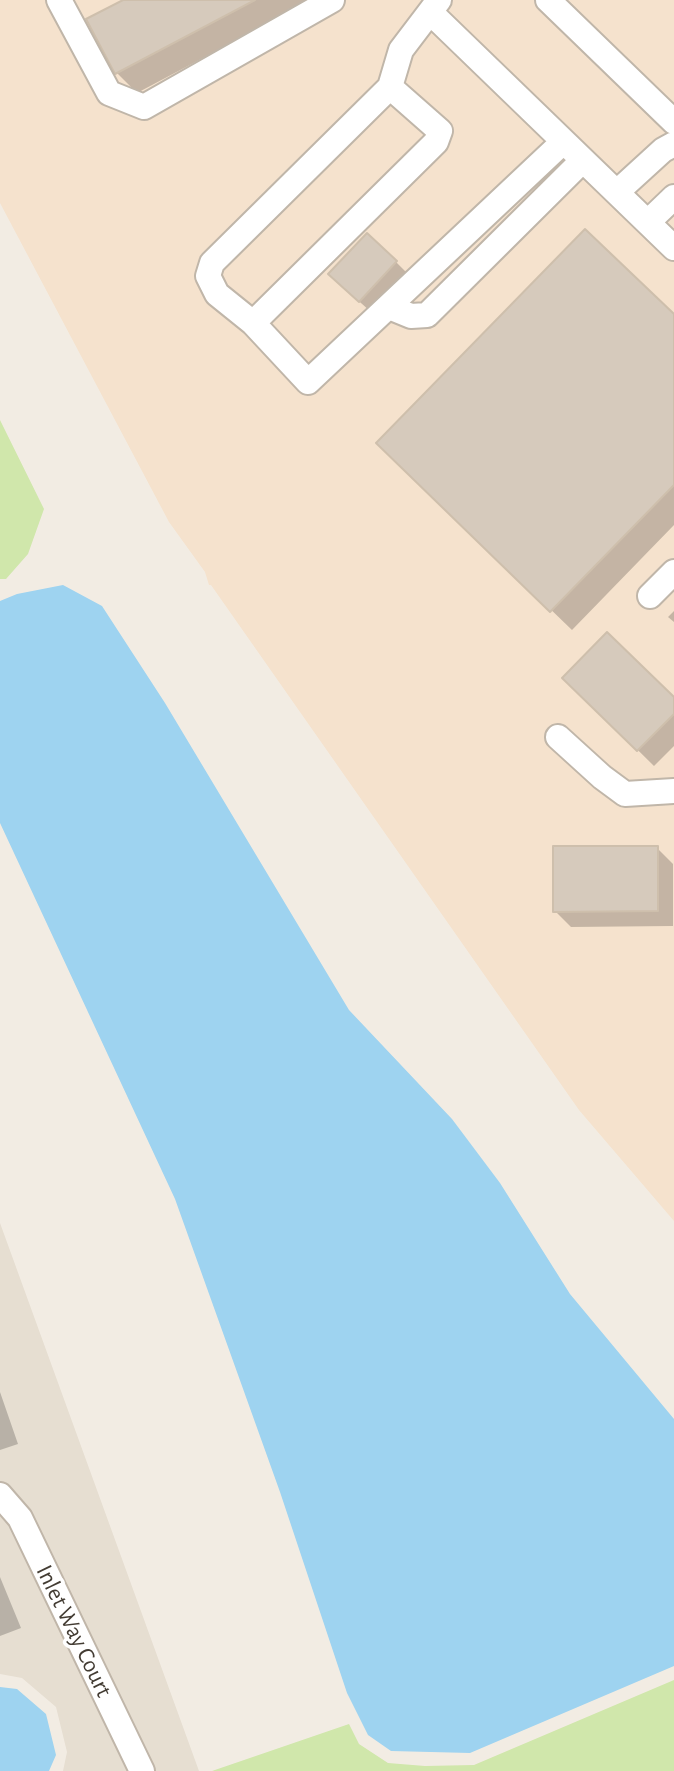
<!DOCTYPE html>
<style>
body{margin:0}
canvas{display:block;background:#f2ece3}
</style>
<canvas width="674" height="1771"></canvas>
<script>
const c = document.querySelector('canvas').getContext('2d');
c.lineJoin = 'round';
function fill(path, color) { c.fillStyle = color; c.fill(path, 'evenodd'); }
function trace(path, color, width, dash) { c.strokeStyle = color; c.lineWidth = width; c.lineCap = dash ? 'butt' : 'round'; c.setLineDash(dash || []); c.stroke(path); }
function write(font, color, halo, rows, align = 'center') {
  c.font = font + ' "Alegreya Sans",sans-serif'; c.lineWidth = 7; c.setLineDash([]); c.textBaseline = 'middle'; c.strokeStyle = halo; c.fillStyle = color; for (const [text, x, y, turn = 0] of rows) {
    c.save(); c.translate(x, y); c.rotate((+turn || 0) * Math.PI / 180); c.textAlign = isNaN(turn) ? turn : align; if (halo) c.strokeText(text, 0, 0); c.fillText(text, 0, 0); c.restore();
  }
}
fill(new Path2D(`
 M0,1223L199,1771H63L67,1752L56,1707L22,1678L0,1674Z`), '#e6ded1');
fill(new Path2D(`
 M0,0H674V1221L579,1110L211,585H209L205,572L169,522L0,203Z`), '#f5e2cd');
fill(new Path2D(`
 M0,420L44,509L28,554L6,579H0Z
 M674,1680V1771H212L349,1724L359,1744L388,1763L425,1766L474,1765Z`), '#d0e7ab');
fill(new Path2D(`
 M63,585L102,606L165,703L349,1010L452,1119L500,1183L570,1294L674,1419V1666L470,1753L391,1751L368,1735L347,1693L280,1492L175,1199L0,823V601L17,594Z
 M0,1687L17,1689L46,1714L56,1755L49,1771H0Z`), '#9ed3f0');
fill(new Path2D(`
 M127,0H312L137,93L117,73Z
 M396,262L407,273L371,312L341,285Z
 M674,317V525L572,630L399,463Z
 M674,611V622L668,617Z
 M565,678L674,699V746L654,766Z
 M657,848L673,864V926L571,927L555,911Z
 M0,1392L18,1444L0,1450Z
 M0,1577L21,1628L0,1636Z`), '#0003');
const building = new Path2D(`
 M123,0H255L115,74L86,19Z
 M585,229L674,314V485L550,612L376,443Z
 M367,233L397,261L359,302L328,274Z
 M607,632L674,697V714L637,751L562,678Z
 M553,846H658V911L553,912Z`);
fill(building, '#d6cabc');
trace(building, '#cebfac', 2);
const minor = new Path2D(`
 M59,0L109,93L144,107L332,0
 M439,0L401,50L390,87L212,263L208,276L217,294L253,323L308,382L563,142
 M548,0L674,122
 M430,12L674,248
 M617,192L663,150L674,144
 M649,221L674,197
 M389,307L411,316L427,315L583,160
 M253,323L436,142L440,131L390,87
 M650,596L674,572
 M558,737L602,777L625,794L674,791
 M0,1495L20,1518L142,1771`);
trace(minor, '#c0b6a9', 28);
trace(minor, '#fff', 24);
write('24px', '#433c33', '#fff', [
 ["Inlet Way Court",74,1631,64]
]);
</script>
